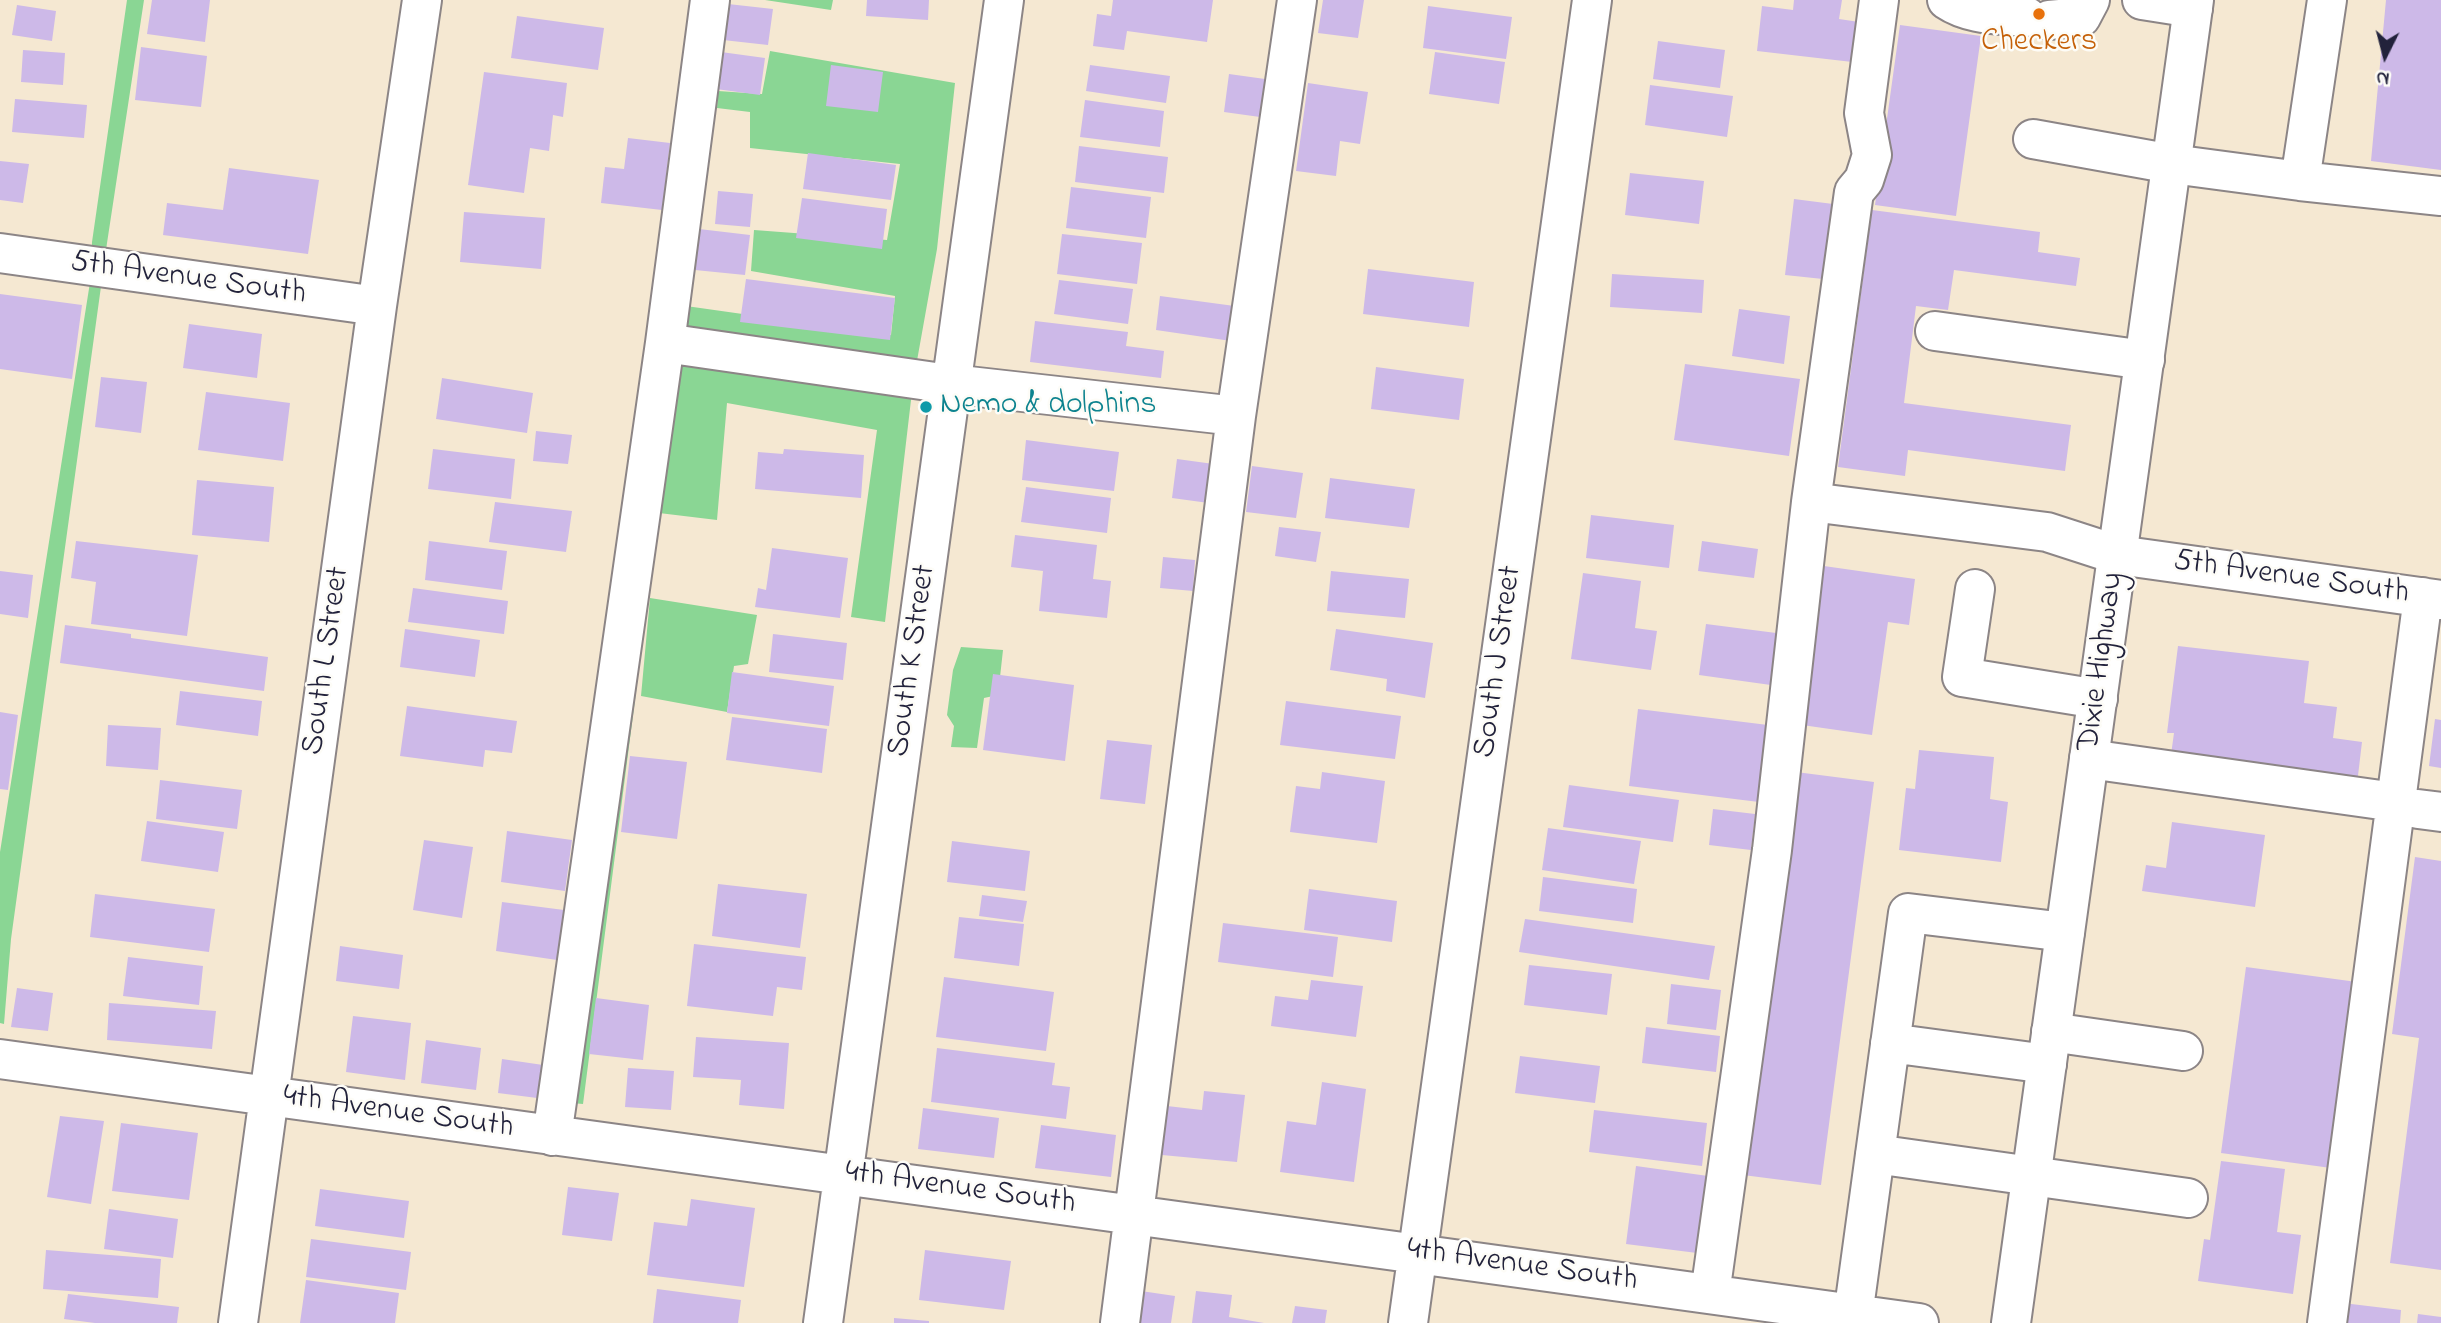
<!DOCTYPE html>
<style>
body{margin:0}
#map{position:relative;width:2441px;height:1323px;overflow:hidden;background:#f5e8d2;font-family:"Indie Flower",sans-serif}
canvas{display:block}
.north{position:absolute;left:2350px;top:21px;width:70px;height:70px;-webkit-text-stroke:5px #fdfcf7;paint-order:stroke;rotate:186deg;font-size:19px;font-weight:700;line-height:28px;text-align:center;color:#22223b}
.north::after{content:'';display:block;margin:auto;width:24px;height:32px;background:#22223b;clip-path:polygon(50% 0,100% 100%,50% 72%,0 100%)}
</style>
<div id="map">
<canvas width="2441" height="1323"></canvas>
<div class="north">N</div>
</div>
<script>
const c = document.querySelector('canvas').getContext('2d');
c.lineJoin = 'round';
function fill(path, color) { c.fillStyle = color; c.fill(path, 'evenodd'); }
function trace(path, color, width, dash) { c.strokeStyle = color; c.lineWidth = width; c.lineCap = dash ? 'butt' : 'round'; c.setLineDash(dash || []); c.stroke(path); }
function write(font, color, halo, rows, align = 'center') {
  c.font = font + ' "Indie Flower",sans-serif'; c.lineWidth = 5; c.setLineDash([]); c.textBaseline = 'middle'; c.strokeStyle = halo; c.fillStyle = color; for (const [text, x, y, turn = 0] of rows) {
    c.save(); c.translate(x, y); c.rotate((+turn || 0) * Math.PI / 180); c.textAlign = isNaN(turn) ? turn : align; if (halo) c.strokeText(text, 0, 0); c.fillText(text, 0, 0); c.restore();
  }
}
fill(new Path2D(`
 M127,0H144L107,243L11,939L4,1024L0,1023V852L91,276L92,242Z
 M765,0H833L831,10Z
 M770,51L955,83L937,249L913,383L885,622L851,617L877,430L727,403L717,520L659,513L583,1104L549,1101L686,306L891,335L895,296L751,271L754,230L887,240L900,164L750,148V112L717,108L718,91L762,94Z
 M650,598L757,615L748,664L734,666L727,712L641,696Z
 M961,647L1003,650L998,695L984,698L977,748L951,747L954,726L947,715L953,670Z`), '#8ad694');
fill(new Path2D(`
 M152,0H210L205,42L147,34Z
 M867,0H929L928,20L866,16Z
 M1113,0H1213L1207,42L1127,31L1124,50L1093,46L1097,14L1111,16Z
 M1323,0H1364L1358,38L1318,33Z
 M1794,0H1842L1839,19L1866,23L1861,63L1757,51L1762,6L1793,10Z
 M2386,0H2441V170L2371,161Z
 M728,4L773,9L768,45L723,40Z
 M17,5L56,11L52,41L12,35Z
 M1428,6L1512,17L1506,59L1423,48Z
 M517,16L604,28L598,70L511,58Z
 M1900,25L1981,36L1956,216L1875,205Z
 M1658,41L1725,50L1720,88L1653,79Z
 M141,47L207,56L201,107L135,100Z
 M23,50L65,53L63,85L21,82Z
 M721,52L765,58L760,95L716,89Z
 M1435,52L1505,62L1499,104L1429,94Z
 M831,65L883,72L878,112L826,106Z
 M1090,65L1170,76L1166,103L1086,91Z
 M484,72L567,83L563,117L553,115L549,151L530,148L524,193L468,185Z
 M1229,74L1265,79L1260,117L1224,112Z
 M1308,83L1368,92L1360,144L1340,141L1336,176L1296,171Z
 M1650,85L1733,96L1727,137L1645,125Z
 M15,99L87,105L84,138L12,132Z
 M1085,100L1164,111L1160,147L1080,137Z
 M628,138L670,143L662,210L601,203L605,167L624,169Z
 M1079,146L1168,157L1164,193L1075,182Z
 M808,153L896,165L891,200L803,189Z
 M0,161L29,164L23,203L0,200Z
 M229,168L319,180L308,254L163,235L167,203L223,210Z
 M1630,173L1704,181L1699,224L1625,215Z
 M1071,187L1151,197L1146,238L1066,228Z
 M718,191L753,194L750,227L715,224Z
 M802,198L887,209L882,249L796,238Z
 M1794,199L1833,204L1823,279L1785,275Z
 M1872,210L2040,232L2038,252L2080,258L2076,286L1954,270L1948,310L1916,306L1904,403L2071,425L2065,471L1908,450L1905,476L1838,467Z
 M464,212L545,218L541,269L460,262Z
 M699,229L750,235L745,275L695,270Z
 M1062,234L1142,243L1137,284L1057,274Z
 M1368,269L1474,282L1469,327L1363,314Z
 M1612,274L1704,280L1702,313L1610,307Z
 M746,279L895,298L890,340L740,322Z
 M1059,280L1133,289L1128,324L1054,314Z
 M0,294L82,305L72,379L0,369Z
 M1160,296L1242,307L1238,342L1156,330Z
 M1739,309L1790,316L1784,364L1732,356Z
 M1035,321L1128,332L1126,346L1164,351L1161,378L1030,362Z
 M189,324L262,334L257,378L183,368Z
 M1685,364L1800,379L1789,456L1674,440Z
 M1376,367L1464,379L1459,420L1371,409Z
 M101,377L147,382L141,433L95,427Z
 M442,378L533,393L527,433L436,419Z
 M206,392L290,403L283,461L198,450Z
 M536,431L572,435L568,464L533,461Z
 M1026,440L1119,452L1114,491L1022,480Z
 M433,449L515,459L511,499L428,489Z
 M784,449L864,455L861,498L755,489L758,452L783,454Z
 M1177,459L1221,465L1216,504L1172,498Z
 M1252,466L1303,473L1296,518L1246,512Z
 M1330,478L1415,489L1409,528L1325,518Z
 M197,480L274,487L269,542L192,535Z
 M1026,487L1111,498L1107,533L1021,522Z
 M495,502L572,511L566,552L489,542Z
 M1591,515L1674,525L1669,568L1586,558Z
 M1279,527L1321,532L1316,562L1275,556Z
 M1015,535L1097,545L1093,579L1111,581L1107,618L1039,611L1043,571L1011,567Z
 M76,541L198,555L187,636L91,624L96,582L71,578Z
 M429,541L507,551L502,590L425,580Z
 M1702,541L1758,549L1754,578L1698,571Z
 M772,548L848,558L840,618L755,607L758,588L766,590Z
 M1163,557L1195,560L1193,591L1160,588Z
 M1824,566L1915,579L1909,625L1888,622L1872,735L1802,725Z
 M0,571L33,575L28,618L0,614Z
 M1331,571L1409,579L1405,618L1327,611Z
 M1583,573L1641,581L1635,628L1657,631L1651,670L1571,659Z
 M413,588L508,601L504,634L408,622Z
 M1706,624L1784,634L1778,686L1699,675Z
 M65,625L131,634V638L268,657L264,691L60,663Z
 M405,629L480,640L475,677L400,667Z
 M1336,629L1433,643L1425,698L1386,691L1387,679L1330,670Z
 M773,634L847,643L843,680L769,672Z
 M2178,646L2309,661L2304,703L2337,707L2333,738L2362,742L2357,784L2170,762L2174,733H2167Z
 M732,672L834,686L829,726L727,713Z
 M993,674L1074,685L1065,761L983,750Z
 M180,691L262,701L258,736L176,725Z
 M1286,701L1401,716L1395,759L1280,745Z
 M407,706L517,721L512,753L485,750L483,767L400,756Z
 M1638,709L1768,725L1759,802L1629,786Z
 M0,712L18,715L8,790L0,789Z
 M732,717L827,729L822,773L726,760Z
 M2435,719L2441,720V768L2429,766Z
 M108,725L161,728L158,770L106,766Z
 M1107,740L1152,745L1145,804L1100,799Z
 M1919,750L1994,757L1990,799L2008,802L2001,862L1899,850L1906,788L1915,789Z
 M630,756L687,762L677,839L621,832Z
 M1322,772L1385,781L1377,843L1290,832L1296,786L1320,789Z
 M1796,772L1874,782L1821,1185L1743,1175Z
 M160,780L242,790L237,829L156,819Z
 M1569,785L1679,800L1673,842L1563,827Z
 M1713,809L1755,814L1751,850L1709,845Z
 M147,821L224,832L218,872L141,861Z
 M2172,822L2265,835L2255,907L2142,891L2146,865L2166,868Z
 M1548,828L1641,841L1634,884L1542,870Z
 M507,831L572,840L565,891L501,882Z
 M424,840L473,847L462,918L413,910Z
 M952,841L1030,851L1025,891L947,882Z
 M2415,857L2441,861V1270L2390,1263L2419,1038L2392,1034Z
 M1543,877L1637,889L1633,923L1539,911Z
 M718,884L807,894L800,948L712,936Z
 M1309,889L1397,901L1392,942L1304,930Z
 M95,894L215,909L209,952L90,937Z
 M982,895L1027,901L1023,922L979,916Z
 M502,902L564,910L557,960L496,951Z
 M959,917L1024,924L1019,966L954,958Z
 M1525,919L1715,946L1709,980L1519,952Z
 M1223,923L1338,937L1333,977L1218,962Z
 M694,944L806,957L802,990L777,987L773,1016L687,1006Z
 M340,946L403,955L399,989L336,981Z
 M128,957L203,966L199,1005L123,996Z
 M1529,965L1612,974L1607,1015L1524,1005Z
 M2246,967L2357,982L2331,1168L2221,1153Z
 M944,977L1054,992L1046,1051L936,1037Z
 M1311,980L1363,986L1356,1037L1271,1026L1275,996L1308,1000Z
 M1671,984L1721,990L1716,1030L1667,1024Z
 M17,988L53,993L48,1031L11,1027Z
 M596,998L649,1005L643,1060L589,1054Z
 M109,1003L216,1011L212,1049L107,1040Z
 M353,1016L411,1023L405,1080L346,1072Z
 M1646,1027L1720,1036L1716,1072L1642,1063Z
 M696,1037L789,1043L784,1109L739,1105L741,1080L693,1077Z
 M426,1040L481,1048L476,1090L421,1083Z
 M937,1048L1055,1063L1052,1085L1070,1087L1066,1119L931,1102Z
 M1520,1056L1600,1066L1595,1103L1515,1093Z
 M502,1059L550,1066L545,1099L498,1093Z
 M628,1068L674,1071L671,1110L625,1107Z
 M1322,1082L1366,1089L1354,1182L1280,1172L1287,1121L1316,1125Z
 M1204,1091L1245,1095L1237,1162L1162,1155L1167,1106L1202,1110Z
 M923,1108L999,1118L994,1158L918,1149Z
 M1594,1110L1707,1123L1702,1166L1589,1152Z
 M60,1116L104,1121L91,1204L47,1197Z
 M121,1123L198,1133L189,1200L112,1191Z
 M1041,1125L1116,1135L1111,1177L1035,1168Z
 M2221,1161L2285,1169L2277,1232L2301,1235L2293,1294L2198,1281L2204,1239L2210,1240Z
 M1636,1166L1708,1176L1697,1253L1626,1244Z
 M568,1187L619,1193L612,1241L562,1235Z
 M320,1189L409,1201L404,1238L315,1226Z
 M691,1199L755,1208L744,1287L647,1275L654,1222L687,1226Z
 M109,1209L178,1219L173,1258L104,1249Z
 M311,1239L411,1252L406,1290L306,1277Z
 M46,1250L161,1259L158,1298L43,1289Z
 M925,1250L1011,1261L1004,1310L919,1300Z
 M306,1280L399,1293L395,1323H300Z
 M657,1289L741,1300L738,1323H653Z
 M1141,1291L1175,1296L1171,1323H1136Z
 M1196,1291L1232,1295L1229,1317L1264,1323H1192Z
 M68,1294L179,1307L177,1323H95L64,1319Z
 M2343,1303L2401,1310L2400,1323H2340Z
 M1295,1306L1327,1310L1325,1323H1292Z
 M2418,1314L2441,1317V1323H2417Z
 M894,1318L929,1321V1323H894Z`), '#cdb9e8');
const minor = new Path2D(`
 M1947,0C1971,16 1999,14 2027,17
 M2142,0L2193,8
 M2327,0L2300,181L2441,196
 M2049,20L2081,17L2090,0
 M2033,139L2172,164L2300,181
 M0,253L377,306
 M1935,331L2145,360
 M665,343L942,383L1236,416
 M1811,502L2047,532L2118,555L2441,600
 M1975,589L1962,677L2098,699
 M2089,759L2395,802
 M2418,809L2441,812
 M2051,1032L2183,1051
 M1890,1043L2047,1064
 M0,1059L1919,1323
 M552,1136L665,343L710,0
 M1875,1154L2188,1198
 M1710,1294L1772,850L1811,502L1854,192L1864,180L1872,155L1864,113L1879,0
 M238,1323L377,306L422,0
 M823,1323L1004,0
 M1120,1323L1236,416L1297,0
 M1408,1323L1592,0
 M1852,1323L1908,913L2065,932
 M2327,1323L2423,597`);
const major = new Path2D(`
 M2011,1323L2194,0`);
trace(minor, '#8c8586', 42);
trace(major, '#8c8586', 42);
trace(minor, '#fff', 38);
trace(major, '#fff', 38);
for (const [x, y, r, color] of [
 [2039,14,7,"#e8710a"],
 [926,407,7,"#0f9aa8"]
]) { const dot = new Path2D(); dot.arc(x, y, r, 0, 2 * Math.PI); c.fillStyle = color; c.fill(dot); trace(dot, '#fdfcf7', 2.5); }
write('32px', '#c56008', '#fdfcf7', [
 ["Checkers",2039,44]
]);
write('32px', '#22223b', '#fdfcf7', [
 ["5th Avenue South",188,280,8],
 ["5th Avenue South",2291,579,8],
 ["South L Street",328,661,-82],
 ["South K Street",914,661,-82],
 ["South J Street",1500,662,-82],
 ["Dixie Highway",2103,662,-82],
 ["4th Avenue South",398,1114,8],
 ["4th Avenue South",960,1190,8],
 ["4th Avenue South",1522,1267,8]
]);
write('32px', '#0d838f', '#fdfcf7', [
 ["Nemo & dolphins",940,407]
], 'left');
</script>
